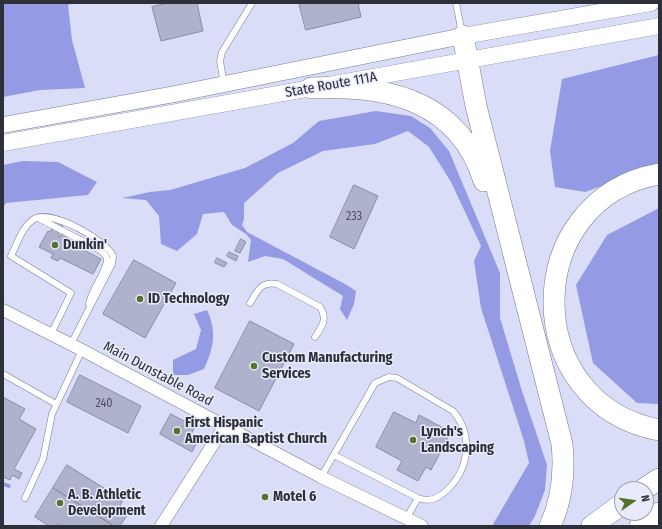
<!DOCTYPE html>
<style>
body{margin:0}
#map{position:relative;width:662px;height:529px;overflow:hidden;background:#d9ddf7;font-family:"Fira Sans Condensed",sans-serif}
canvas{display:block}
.frame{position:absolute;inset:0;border:4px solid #2d2f39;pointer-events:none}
.north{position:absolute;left:614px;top:481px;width:40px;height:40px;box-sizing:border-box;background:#e9ebfb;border:1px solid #9ea0ad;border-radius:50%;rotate:77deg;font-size:11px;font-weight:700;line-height:16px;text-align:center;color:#2d2f39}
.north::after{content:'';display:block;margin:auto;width:14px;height:18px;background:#53742b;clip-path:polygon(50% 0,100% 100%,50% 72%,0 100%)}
</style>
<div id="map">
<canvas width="662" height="529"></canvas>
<div class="frame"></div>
<div class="north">N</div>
</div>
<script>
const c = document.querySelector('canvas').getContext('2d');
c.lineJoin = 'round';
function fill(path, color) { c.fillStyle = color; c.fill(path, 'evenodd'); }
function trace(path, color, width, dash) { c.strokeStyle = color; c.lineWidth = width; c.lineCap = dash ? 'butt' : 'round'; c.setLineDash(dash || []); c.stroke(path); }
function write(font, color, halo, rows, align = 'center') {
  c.font = font + ' "Fira Sans Condensed",sans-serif'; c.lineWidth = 3; c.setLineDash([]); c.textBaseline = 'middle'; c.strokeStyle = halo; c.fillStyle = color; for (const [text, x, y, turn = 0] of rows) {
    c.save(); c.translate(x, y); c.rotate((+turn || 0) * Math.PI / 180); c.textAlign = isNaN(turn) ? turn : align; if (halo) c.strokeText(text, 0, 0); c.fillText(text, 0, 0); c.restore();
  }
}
fill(new Path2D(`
 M3,3H73L68,5L72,40L85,88L40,90L3,97Z
 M659,55V165L585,192L555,187L550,151L562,79Z
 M376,111L411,116L430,128L449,151L500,273V318L522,391L547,465L545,490L535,516L529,526H492L529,463L524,441L481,308L474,261L481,246L451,182L429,147L408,131L375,144L323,151L278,173L244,203V219L242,225L247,232L345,284L356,291L354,304L347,320L340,309L343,296L283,259L265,256L248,262L251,240L246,234L232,225L224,212L203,214L197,234L177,251L161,244L159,216L146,200L122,198L150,192L170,190L245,168L293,143L319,121Z
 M23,161L58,162L97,182L88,195L6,203L3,208V165Z
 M659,208V404L637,403L593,363L576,285L607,235Z
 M207,310C217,332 214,347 204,369L188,375H173V360L196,349L201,330L194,314Z`), '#949ae3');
trace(new Path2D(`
 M3,484L9,486`), '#9096dd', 3.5);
const building = new Path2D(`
 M168,3H197L203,31L161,41L152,7Z
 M299,3H358L361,17L306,30Z
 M354,185L378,196L354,249L330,237Z
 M56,221L63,225L58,236L60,237L62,233L74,240L72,244L101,259L93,274L60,258L58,261L51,258L53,254L39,247L48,231L50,232Z
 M241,239L246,242L240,253L235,251Z
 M229,252L238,256L236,261L227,256Z
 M217,258L227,263L224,267L215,263Z
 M134,260L176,283L145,338L103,314Z
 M250,321L294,344L259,411L215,388Z
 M80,375L141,406L128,433L67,402Z
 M3,397L25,409L19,419L36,429L14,469L22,473L19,479L12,475L10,480L3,477Z
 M394,412L416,423L419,415L451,432L431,470L426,467L418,481L397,470L402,461L376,447Z
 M171,414L195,427L191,434L199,438L192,452L160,434Z
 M67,465L123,500L120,505L130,511L120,526H114L53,488Z
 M53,488L114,526H62L58,523L56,526H49L35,517Z`);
fill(building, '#afb2cc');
trace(building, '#898ca5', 1);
const service = new Path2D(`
 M456,3L462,33
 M224,84L220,61L222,52L252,3
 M38,218L100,250C103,253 107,255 107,260C107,271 91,290 89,304
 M250,303C258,290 261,281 277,284L320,307C328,318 322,327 315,337
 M51,334L71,293L11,256C17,244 23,224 36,218C54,211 106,240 113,256L112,264L71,344
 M3,374L56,404
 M334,455L418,498
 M321,477L375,383L389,377L397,378L453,411C474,436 469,470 446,491C437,499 429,502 418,498L406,519
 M25,498L43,459L52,414L82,350`);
const minor = new Path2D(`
 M3,310L82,350L321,477L422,526
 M161,526L224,427`);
const secondary = new Path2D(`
 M3,125L175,94L463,36L651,3
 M3,143L659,26`);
const motorway = new Path2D(`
 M463,36L476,106L562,444C565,473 562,500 550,526
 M311,88C386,84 459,100 484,181
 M659,174C520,199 518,403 659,430
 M644,489L659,479
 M592,526L622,504
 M640,526L659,513`);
trace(service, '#777a92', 7);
trace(minor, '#777a92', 13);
trace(secondary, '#777a92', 17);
trace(motorway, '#777a92', 22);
trace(service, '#fff', 6);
trace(minor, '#fff', 12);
trace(secondary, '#fff', 16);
trace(motorway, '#fff', 21);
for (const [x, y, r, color] of [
 [55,245,4,"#53742b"],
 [140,299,4,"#53742b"],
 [254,366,4,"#53742b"],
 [177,431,4,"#53742b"],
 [413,440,4,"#53742b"],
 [265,497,4,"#53742b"],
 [60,503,4,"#53742b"]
]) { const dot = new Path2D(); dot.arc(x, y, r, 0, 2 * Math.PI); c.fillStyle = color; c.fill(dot); trace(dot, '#e9ebfb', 1.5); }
write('12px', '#4e505e', null, [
 ["233",354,217],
 ["240",104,404]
]);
write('14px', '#2d2f39', '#e9ebfb', [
 ["State Route 111A",331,85,-10],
 ["Main Dunstable Road",158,374,28]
]);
write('bold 14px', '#2d2f39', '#e9ebfb', [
 ["Dunkin'",63,245],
 ["ID Technology",148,299],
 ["Custom Manufacturing",262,358],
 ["Services",262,374],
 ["First Hispanic",185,423],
 ["American Baptist Church",185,439],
 ["Lynch's",421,432],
 ["Landscaping",421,448],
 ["A. B. Athletic",68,495],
 ["Development",68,511],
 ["Motel 6",273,497]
], 'left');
</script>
